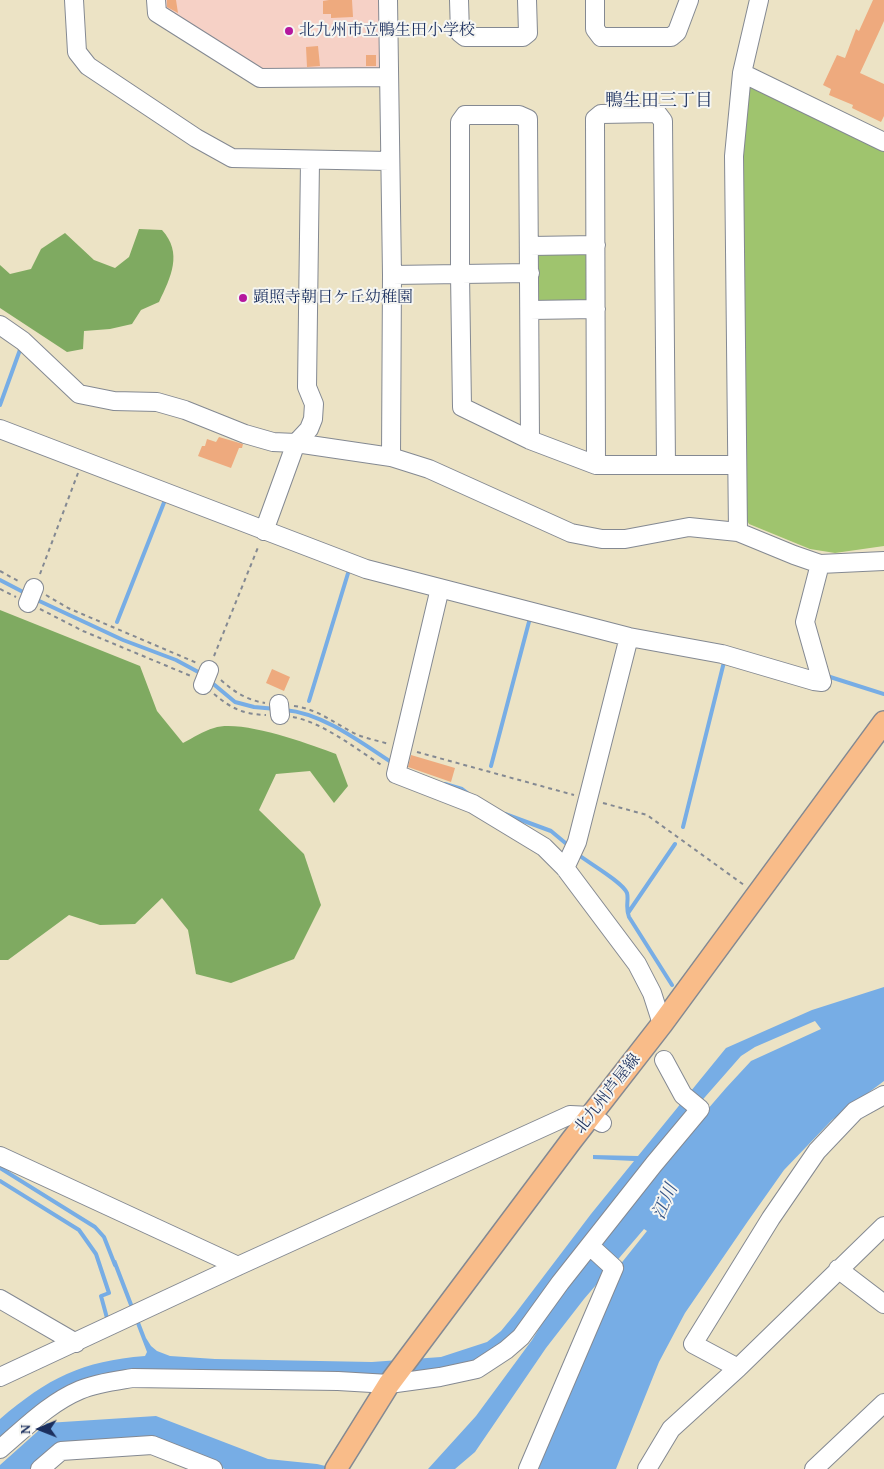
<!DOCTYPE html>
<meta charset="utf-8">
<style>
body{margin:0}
#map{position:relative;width:884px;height:1469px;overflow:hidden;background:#ece3c5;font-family:"Gentium Book Plus",serif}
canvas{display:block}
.north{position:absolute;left:15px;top:1404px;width:50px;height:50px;-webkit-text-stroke:4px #f6f6f2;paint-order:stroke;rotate:269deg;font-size:14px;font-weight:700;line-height:20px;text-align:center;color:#1b2f5e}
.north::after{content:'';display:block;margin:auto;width:18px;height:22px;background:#1b2f5e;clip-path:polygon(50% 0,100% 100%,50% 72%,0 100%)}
</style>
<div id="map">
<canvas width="884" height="1469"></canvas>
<div class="north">N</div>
</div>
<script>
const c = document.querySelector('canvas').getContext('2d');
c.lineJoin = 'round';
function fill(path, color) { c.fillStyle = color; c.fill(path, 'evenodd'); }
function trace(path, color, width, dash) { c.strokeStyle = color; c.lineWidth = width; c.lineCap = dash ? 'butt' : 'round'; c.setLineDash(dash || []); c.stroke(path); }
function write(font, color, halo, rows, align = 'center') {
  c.font = font + ' "Gentium Book Plus","Noto Serif JP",serif'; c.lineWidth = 4; c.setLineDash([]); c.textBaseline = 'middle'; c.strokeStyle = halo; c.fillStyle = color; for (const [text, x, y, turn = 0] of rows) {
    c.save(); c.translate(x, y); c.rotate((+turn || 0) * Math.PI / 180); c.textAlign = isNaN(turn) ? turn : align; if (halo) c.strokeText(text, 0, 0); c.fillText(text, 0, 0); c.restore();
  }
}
fill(new Path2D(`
 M163,0H380V68L376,72L263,71L166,11Z`), '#f6d1c6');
fill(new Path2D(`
 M749,84L884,147V546L835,553L810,549L749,524L745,517L743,149Z
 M534,249H591L592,306H534Z`), '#9fc46e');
fill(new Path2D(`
 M139,229L162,230C183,253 171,277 159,302L141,310L132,324L110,329L84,331L83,349L67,352L0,308V265L10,274L31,269L41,249L65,233L94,260L115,268L129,257Z
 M0,610L140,666L157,711L183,743C193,738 203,731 214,728C241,719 309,744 336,754L348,786L334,803L310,771L276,774L259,810L304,854L321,905L294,959L231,983L196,974L188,930L162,898L135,924L100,925L69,915L8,960H0Z`), '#7faa61');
fill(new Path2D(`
 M884,987V1081L832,1120L784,1170L748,1221L685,1313L659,1362L616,1469H531L619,1266L647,1231L644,1229L584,1299L546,1348L475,1452L455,1469H428L476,1416L532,1340L561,1293L688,1132L726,1088L751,1061L821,1029L815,1021L755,1047L741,1056L662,1146L514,1335L468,1365L374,1376L116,1374L0,1440V1419C48,1378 82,1361 145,1356L147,1352L112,1261L116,1260L146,1338L151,1346L157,1351L170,1356L215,1359L372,1362L441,1357L487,1342L501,1331L515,1314L591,1214L634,1161L593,1159V1155L638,1156L726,1048L812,1010Z
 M156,1416L268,1459L317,1464L338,1469H225L153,1441L60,1447L34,1469H0V1465L47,1423Z`), '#77ade5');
trace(new Path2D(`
 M0,405L21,347
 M0,580L27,594
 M35,599L123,640L176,660L202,674
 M117,622L165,500
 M827,676L884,694
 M211,682L235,702L254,707L276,709
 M309,701L349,570
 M285,710C323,713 363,744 394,764
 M491,766L530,618
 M445,784L462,789L470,795
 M505,814L551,831L569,846
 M683,827L724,662
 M576,853C587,862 623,882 627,893C629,900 625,907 629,917L672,985
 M628,913L675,844
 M0,1168L95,1227L104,1237L115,1265
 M0,1181L79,1230L96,1254L109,1293L101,1296L107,1318`), '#77ade5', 4);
fill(new Path2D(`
 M167,0H176L178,13L167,7Z
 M329,0H352L353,17L331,18V14H323V1Z
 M873,0H884V21L860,73L884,84V116L881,122L852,108L853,105L829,95L831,89L823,85L837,55L845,58L856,29L859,31Z
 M318,46L320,66L307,67L306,47Z
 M366,55H376V66H366Z
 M219,437L243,444L242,448H239L231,468L198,456L202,446H205L207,439L216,442Z
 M272,669L290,677L284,691L266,683Z
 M411,755L455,768L451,782L408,767Z`), '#eeaa7e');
const minor = new Path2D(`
 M74,0L77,52L88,66L196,138L232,158L389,161
 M156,0L157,13L260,78L389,77
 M388,0L392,275L391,457
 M459,0L460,33L465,37H523L528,33L527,0
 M595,0V29L601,37H671L677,32L689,0
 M742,73L884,142
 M530,246L596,245
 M392,275L530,273
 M530,310L596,309
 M0,325L23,341L79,394L114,401L157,402L185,410L245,434L273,442L296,443L391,457L429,469L571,533L602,539H625L689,527L738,532L794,555L820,564L884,561
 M0,429L366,569L629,637L722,654L814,681L822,682L805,622L820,564
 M530,440L528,119L519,115H465L460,122V274L462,407L530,440L596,465H737
 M596,465L595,119L601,114L657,113L663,121L666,465
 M264,531L296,443L309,429L313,419L314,404L307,387L310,161
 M738,532L734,156L742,73L759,0
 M440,588L396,774L473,804L544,847L565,868L637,964L652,993L662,1024
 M28,603L34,588
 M203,685L209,670
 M279,704L280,715
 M565,868L577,842L629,637
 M0,1156L238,1266
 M838,1269L884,1304
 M0,1299L76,1343
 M738,1368L693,1344L771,1218L817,1151L855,1111L884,1095
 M0,1377L238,1266L570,1115L591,1116L602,1123
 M0,1449C25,1428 49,1403 80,1390C97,1383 115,1381 133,1378L338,1381L389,1384L440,1377L477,1369L506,1350L521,1337L560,1283L654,1164L700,1109L683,1095L664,1060
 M40,1469L61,1451L152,1445L213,1469
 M528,1469L614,1268L590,1246
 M647,1469L671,1429L738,1368L884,1226
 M814,1469L884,1403`);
const major = new Path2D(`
 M336,1469L389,1384L571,1141L662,1024L884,722`);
trace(minor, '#848992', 20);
trace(major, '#848992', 24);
trace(new Path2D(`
 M0,571L20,582
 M40,574L78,473
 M0,589L16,597
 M46,595L68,608L197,663
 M40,609L83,631L191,676
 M214,656L259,545
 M221,680C234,692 247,700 265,703
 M214,694C232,709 243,714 266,715
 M294,706C319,709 336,725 358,735C368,739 379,741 389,744
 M293,717C324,723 356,749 383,766
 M417,752L574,795
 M603,803L647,815L744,885`), '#848992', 2, [4, 4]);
trace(minor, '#fff', 18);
trace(major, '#f9bc89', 21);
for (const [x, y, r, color] of [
 [289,31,5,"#b5179e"],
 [243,298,5,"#b5179e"]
]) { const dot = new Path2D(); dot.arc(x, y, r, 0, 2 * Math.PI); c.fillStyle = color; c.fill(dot); trace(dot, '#f6f6f2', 2); }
write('16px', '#1b2f5e', '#f6f6f2', [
 ["北九州市立鴨生田小学校",299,31],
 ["顕照寺朝日ケ丘幼稚園",253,298]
], 'left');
write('16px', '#1b2f5e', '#f6f6f2', [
 ["北九州芦屋線",608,1094,-52]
]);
write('18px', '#1b2f5e', '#f6f6f2', [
 ["鴨生田三丁目",659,101]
]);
write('italic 18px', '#375586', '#f6f6f2', [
 ["江川",666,1202,-66]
]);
</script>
